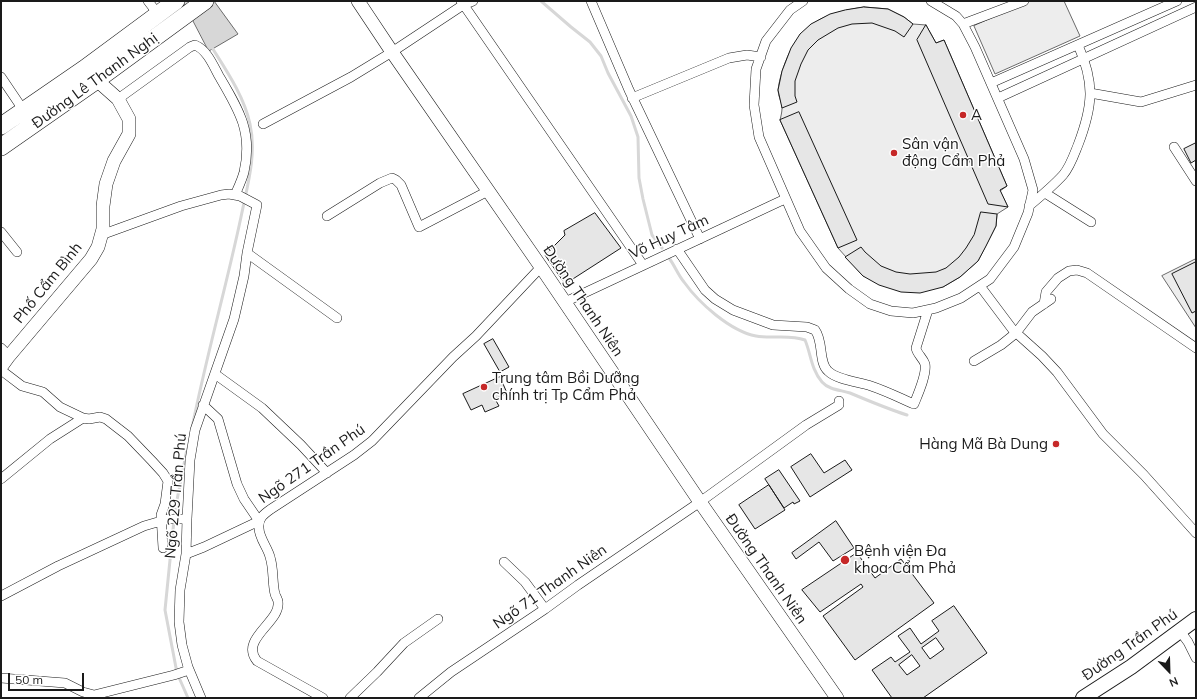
<!DOCTYPE html>
<meta charset="utf-8">
<style>
body{margin:0}
#map{position:relative;width:1197px;height:699px;overflow:hidden;background:#fff;font-family:Mulish,sans-serif}
canvas{display:block}
.frame{position:absolute;inset:0;border:2px solid #1a1a1a;pointer-events:none}
.north{position:absolute;left:1149px;top:651px;width:40px;height:40px;-webkit-text-stroke:3px #fff;paint-order:stroke;rotate:157deg;font-size:11px;font-weight:700;line-height:16px;text-align:center;color:#1a1a1a}
.north::after{content:'';display:block;margin:auto;width:14px;height:18px;background:#1a1a1a;clip-path:polygon(50% 0,100% 100%,50% 72%,0 100%)}
.scale{position:absolute;left:8px;top:673px;width:76px;height:18px;box-sizing:border-box;border:2px solid #1a1a1a;border-top:0;padding-left:5px;font-size:12px;line-height:14px;white-space:nowrap;color:#1a1a1a;-webkit-text-stroke:3px #fff;paint-order:stroke}
</style>
<div id="map">
<canvas width="1197" height="699"></canvas>
<div class="frame"></div>
<div class="north">N</div>
<div class="scale">50 m</div>
</div>
<script>
const c = document.querySelector('canvas').getContext('2d');
c.lineJoin = 'round';
function fill(path, color) { c.fillStyle = color; c.fill(path, 'evenodd'); }
function trace(path, color, width, dash) { c.strokeStyle = color; c.lineWidth = width; c.lineCap = dash ? 'butt' : 'round'; c.setLineDash(dash || []); c.stroke(path); }
function write(font, color, halo, rows, align = 'center') {
  c.font = font + ' Mulish,sans-serif'; c.lineWidth = 3; c.setLineDash([]); c.textBaseline = 'middle'; c.strokeStyle = halo; c.fillStyle = color; for (const [text, x, y, turn = 0] of rows) {
    c.save(); c.translate(x, y); c.rotate((+turn || 0) * Math.PI / 180); c.textAlign = isNaN(turn) ? turn : align; if (halo) c.strokeText(text, 0, 0); c.fillText(text, 0, 0); c.restore();
  }
}
const green = new Path2D(`
 M1030,1H1064L1080,36L995,74L974,26Z
 M864,7L888,9L904,17L913,24L926,25L936,43L944,40L1007,186L1000,191L1008,207L997,214L996,226L978,261L960,277L943,287L863,276L838,248L780,120C781,116 782,112 782,108C782,102 778,96 778,90C779,81 782,71 785,63C800,23 824,13 864,7Z
 M1196,259V328L1162,276Z`);
fill(green, '#ededed');
trace(green, '#6a6a6a', 1);
const water = new Path2D(`
 M183,1H214L238,34L209,51Z`);
fill(water, '#d7d7d7');
trace(water, '#6a6a6a', 1);
trace(new Path2D(`
 M541,1L571,27L590,42L601,56L608,73L631,116L638,137L639,178L643,199L652,235L662,248
 M669,258C675,266 678,275 684,282C699,303 730,331 756,336C772,339 789,334 805,340C811,354 811,369 822,382C829,390 841,390 850,393C869,401 888,409 907,415
 M192,428C206,357 226,288 241,217C247,187 257,155 250,124C244,96 226,70 211,46
 M187,449L175,510L165,610L177,673L188,698`), '#d7d7d7', 3);
const building = new Path2D(`
 M864,7L888,9L904,17L913,24L904,37L895,31L872,23L852,24L838,28L818,40L808,50L801,64L795,81V96L797,102L782,108L778,90L782,71L791,48L800,34L811,24L830,14L845,10Z
 M926,25L936,43L944,40L1007,186L1000,190L1008,207L988,204L917,40Z
 M799,112L857,240L838,248L780,120Z
 M1196,143V160L1191,163L1184,149Z
 M981,212L997,214L996,226L986,246L978,261L960,277L943,287L920,293L901,292L879,285L863,276L845,257L861,247L865,252L881,266L896,272L910,274L936,272L946,268L959,257L966,248L974,235Z
 M595,213L621,248L565,284L545,255L565,235L564,231Z
 M1196,262V311L1192,313L1172,274Z
 M493,339L509,367L500,372L484,344Z
 M500,377L507,393L495,399L499,406L485,412L482,405L471,410L463,394Z
 M811,454L824,473L845,460L852,470L810,497L791,467Z
 M779,470L800,501L794,504L793,502L784,508L765,479Z
 M769,485L785,510L755,529L739,505Z
 M836,521L854,548L833,561L819,542L796,559L792,553Z
 M857,553L875,578L901,559L934,603L855,660L823,616L863,587L861,584L820,612L802,590Z
 M954,606L987,653L923,698H892L872,670L891,657L895,662L910,652L898,636L910,628L921,644L939,631L932,621ZM936,638L944,649L930,659L922,648ZM912,655L920,666L907,675L899,665Z`);
fill(building, '#e6e6e6');
trace(building, '#1a1a1a', 1);
const street = new Path2D(`
 M148,1L158,14
 M461,1L643,265
 M591,1L629,90L700,239
 M803,1L790,10L766,41L756,69L754,105L759,137L800,231L826,268L849,289L870,304L891,311L913,313L936,308L961,298L990,279L1014,247L1028,213L1033,190L1024,159L975,47L963,24L956,16L931,1
 M963,24L1024,1
 M1,77L24,111
 M991,83L1177,1
 M1090,93L1141,102L1196,85
 M632,98L729,58L747,55L761,57
 M998,98L1196,7
 M118,99L190,47L195,45C207,50 213,65 219,76C239,110 253,132 244,172C242,180 238,188 235,195
 M263,124L351,77L392,52L463,5L473,1
 M1174,147L1196,181
 M1045,193L1091,222
 M1029,206C1041,196 1053,186 1063,175C1070,167 1074,155 1078,145C1093,106 1095,83 1078,45
 M327,216L380,183L392,178L396,180L401,185L419,227L488,191
 M1,232L17,252
 M101,235L181,206L221,195L229,194L240,196L257,205L247,253L244,276L234,319L195,430L190,460L187,519L186,554L180,590L179,622L182,645L188,667L201,698
 M677,249L705,290L715,299L733,310L773,325L807,327L815,330C824,342 818,362 828,371C837,380 859,382 871,386C886,391 900,398 914,404C918,394 927,374 925,364C923,358 917,354 916,348L928,310
 M247,253L337,318
 M980,286L1013,330L1042,356L1057,372L1103,434L1144,475L1196,533
 M565,302L785,199
 M1044,304L1046,292L1058,278L1069,271L1077,270L1087,273L1196,348
 M1,348L9,356
 M974,361L1001,345L1016,333L1032,312L1051,299
 M1,370L22,386L43,392L60,407L83,418L89,419L100,417L106,419L128,436L152,461L163,473L168,481L165,504L161,515L163,548
 M215,374L262,408L301,445L327,473
 M1,479L50,439L83,418
 M186,554L204,547L259,521L244,499L237,484L218,419L203,405
 M504,562L525,582L545,609
 M1,596L58,566L144,526L168,519H187
 M1180,631L1188,642L1196,658
 M1,678L65,683L83,692L94,695L98,698
 M94,695L174,675L189,670
 M323,698L257,661C239,639 281,622 278,602C278,599 276,597 275,594C272,582 274,569 270,557C268,548 259,538 259,528C258,518 264,514 271,509L354,455L372,441L453,357L476,336L541,267
 M350,698L377,672L404,643L438,619
 M419,698L451,672L545,609L578,585L700,502L806,425L839,405V401`);
const secondary = new Path2D(`
 M358,1L392,52L541,267L700,502L837,698
 M1,367L9,356L91,259L98,247L103,229V206L106,184L114,161L129,134V119L118,99L91,75`);
const primary = new Path2D(`
 M1083,698L1131,667L1196,619`);
const highway = new Path2D(`
 M1,126L84,69L176,1
 M1,147L97,80L205,1`);
trace(street, '#1a1a1a', 10);
trace(secondary, '#1a1a1a', 14);
trace(primary, '#1a1a1a', 16);
trace(highway, '#1a1a1a', 18);
trace(street, '#fff', 9);
trace(secondary, '#fff', 13);
trace(primary, '#fff', 14);
trace(highway, '#fff', 17);
for (const [x, y, r, color] of [
 [963,115,4,"#c62828"],
 [894,153,4,"#c62828"],
 [484,387,4,"#c62828"],
 [1056,444,4,"#c62828"],
 [845,560,5,"#c62828"]
]) { const dot = new Path2D(); dot.arc(x, y, r, 0, 2 * Math.PI); c.fillStyle = color; c.fill(dot); trace(dot, '#fff', 1.5); }
write('15px', '#1a1a1a', '#fff', [
 ["Đường Lê Thanh Nghị",95,81,-36],
 ["Võ Huy Tâm",669,237,-25],
 ["Phố Cẩm Bình",48,283,-51],
 ["Đường Thanh Niên",583,301,56],
 ["Ngõ 271 Trần Phú",312,464,-35],
 ["Ngõ 229 Trần Phú",176,496,-85],
 ["Đường Thanh Niên",766,569,55],
 ["Ngõ 71 Thanh Niên",550,587,-35],
 ["Đường Trần Phú",1130,645,-35]
]);
write('15px', '#1a1a1a', '#fff', [
 ["A",971,115],
 ["Sân vận",902,144],
 ["động Cẩm Phả",902,161],
 ["Trung tâm Bồi Dưỡng",492,378],
 ["chính trị Tp Cẩm Phả",492,395],
 ["Hàng Mã Bà Dung",1048,444,"right"],
 ["Bệnh viện Đa",854,551],
 ["khoa Cẩm Phả",854,568]
], 'left');
</script>
